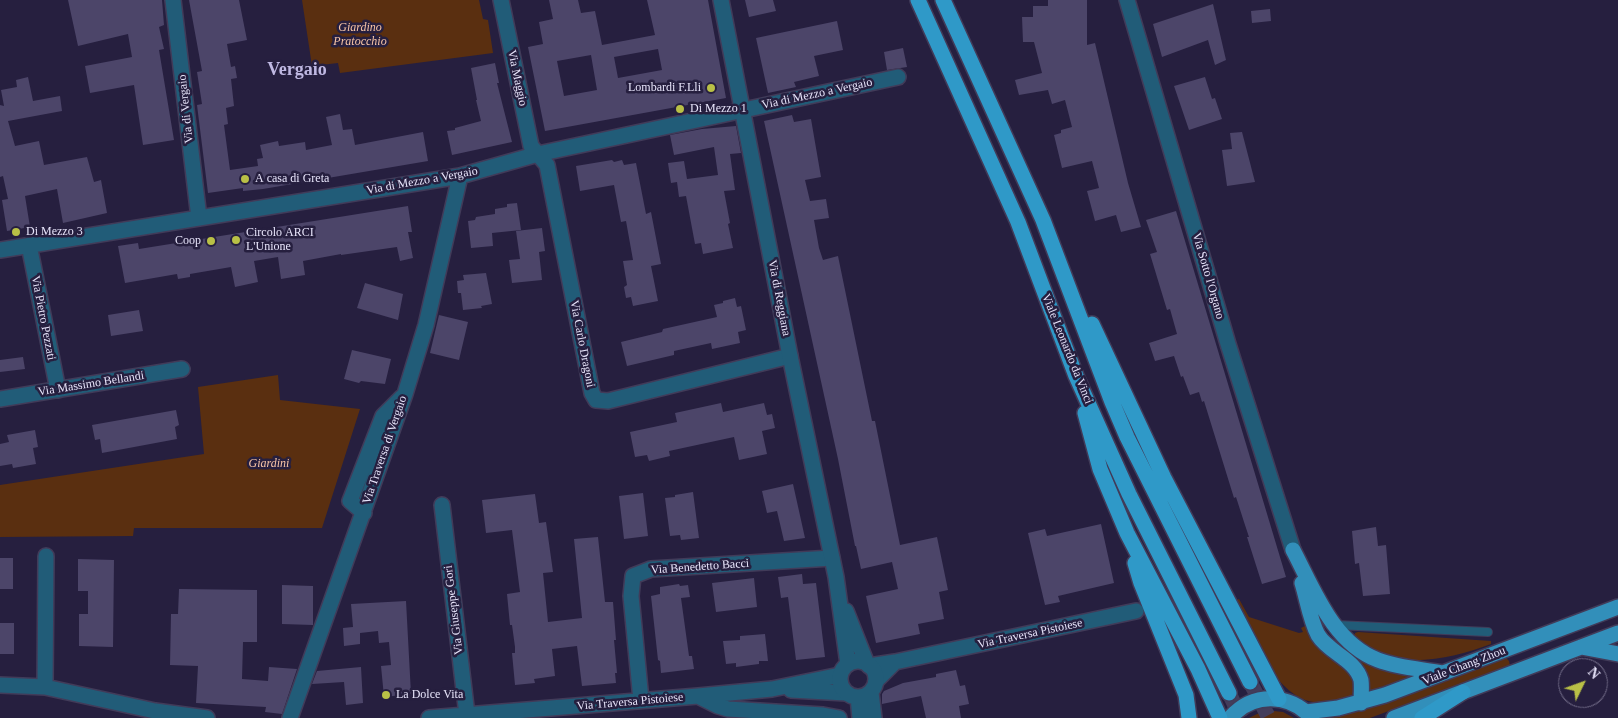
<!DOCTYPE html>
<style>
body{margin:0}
#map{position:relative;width:1618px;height:718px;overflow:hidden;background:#261f3f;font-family:Georgia,serif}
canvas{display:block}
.north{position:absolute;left:1558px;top:658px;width:50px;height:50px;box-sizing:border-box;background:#261f3f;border:1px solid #746e8a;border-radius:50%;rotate:48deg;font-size:14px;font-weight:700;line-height:20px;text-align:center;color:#e8e5fb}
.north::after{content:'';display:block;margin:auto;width:18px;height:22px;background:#b9c046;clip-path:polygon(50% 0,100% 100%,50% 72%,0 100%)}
</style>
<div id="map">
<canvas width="1618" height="718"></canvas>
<div class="north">N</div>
</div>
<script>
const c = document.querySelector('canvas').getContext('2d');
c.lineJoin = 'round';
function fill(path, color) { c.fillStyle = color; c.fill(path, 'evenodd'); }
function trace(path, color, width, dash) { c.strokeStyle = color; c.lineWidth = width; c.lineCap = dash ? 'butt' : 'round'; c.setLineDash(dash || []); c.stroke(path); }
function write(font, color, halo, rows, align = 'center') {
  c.font = font + ' Georgia,serif'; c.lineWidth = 5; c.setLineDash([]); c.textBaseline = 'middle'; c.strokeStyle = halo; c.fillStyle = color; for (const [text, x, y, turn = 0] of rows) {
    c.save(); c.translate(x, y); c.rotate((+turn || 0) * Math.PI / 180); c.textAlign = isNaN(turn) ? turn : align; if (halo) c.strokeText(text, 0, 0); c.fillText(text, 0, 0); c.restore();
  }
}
fill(new Path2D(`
 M302,0H479L483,19L488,20L493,53L340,73L338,63L312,66Z
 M278,375L280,400L360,409L322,528H134L133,536L0,537V485L204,454L198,387Z
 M1239,599L1249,617L1299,633L1303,632L1301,628L1305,626C1312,632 1313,643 1320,649C1332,662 1365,674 1351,697C1313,707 1300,705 1273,674L1233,602Z
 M1358,632L1491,641V644C1457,657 1407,669 1373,651C1366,648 1360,642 1354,638L1355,633Z
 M1337,641C1361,664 1384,668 1415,675L1366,693L1332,645Z
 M1505,657L1509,661L1510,666L1370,718H1328L1368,708Z
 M1274,711L1283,712L1294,718H1249L1259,713Z`), '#5a2f10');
fill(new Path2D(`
 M68,0H162L164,25L159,27L164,49L159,50L174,140L143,145L134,85L90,93L85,66L132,57L128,34L78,46Z
 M189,0H239L247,40L227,44L231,67L235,66L237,78L231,79L234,106L226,108L228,124L224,125L230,170L258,166L257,159L263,158L260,145L278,141L279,146L305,142L306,150L332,145L326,117L340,114L343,130L352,129L355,145L423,132L428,161L263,189L243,191V188L208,193L197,105L202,104L197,72L202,71Z
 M549,0H578L581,13L595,11L602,45L655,35L647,0H708L726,98L545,131L528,47L543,44L539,22L553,19ZM658,49L662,70L618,78L614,57ZM591,55L597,90L564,96L557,61Z
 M745,0H773L776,11L749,17Z
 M1048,0H1087V45L1095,43L1128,183L1141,227L1121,232L1116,215L1095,221L1087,191L1099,188L1092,161L1062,168L1054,135L1061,133V130L1072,127L1065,100L1052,104L1048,90L1019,95L1015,80L1042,73L1034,42H1023L1022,17H1033V6H1048Z
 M1213,4L1226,60L1215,65L1208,40L1162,57L1153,24Z
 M1270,9L1271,21L1252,23L1251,11Z
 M837,21L843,50L814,56L819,76L794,82L796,87L768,93L756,38Z
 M903,48L907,67L887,70L884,52Z
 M495,63L499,83H497L512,142L452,155L447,131L455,130V128L481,121L476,100H477L471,68Z
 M28,77L33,101L60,96L62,111L8,121L15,146L39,141L44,165L87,157L94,182L101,180L107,213L63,223L57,189L25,196L30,227L7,231L2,200L8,199L3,176L0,177V105L4,106L1,90L17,87L16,80Z
 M1205,77L1212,99L1215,98L1222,119L1189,130L1174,86Z
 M792,115L794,122L811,119L821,177L805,180L810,201L826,199L829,218L814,220L819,248L823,260L838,256L872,421H875L900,545L937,537L948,590L939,592L944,619L918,624L920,634L876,643L866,596L898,589L892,562L861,569L856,546H855L838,459L764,121Z
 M736,126L741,153L730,154L735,190L724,191L730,223L728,224L733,248L703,254L701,243L695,244L686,196L679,197L677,182L671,183L668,163L684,161L687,179L718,175L714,147L674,155L670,135L702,129Z
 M1242,132L1255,182L1227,186L1222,150L1232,149L1230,133Z
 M612,160L614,162L622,160L624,165L636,163L646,214L651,212L661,264L651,266L658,301L633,306L631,297L626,298L624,287L627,285L623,261L633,260L626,221L621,222L614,185L580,191L576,166Z
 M517,203L521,230L492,233L493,246L471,248L468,221L475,220L476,217L495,214V209L507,207V204Z
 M408,206L412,232H408L413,258L400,261L397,247L341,255V254L303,261L305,275L281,279L278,257L254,261L258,282L235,287L231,267L190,274V277L178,279L177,274L125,283L118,246L138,243L139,249Z
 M1176,211L1286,577L1262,584L1247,537H1249L1244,522L1236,497L1234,498L1204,401L1202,402L1199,392L1190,395L1183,376L1181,377L1174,356L1155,361L1149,343L1177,334L1170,309L1167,310L1150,254L1157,252L1146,220Z
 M542,228L545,251L539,252L542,280L512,283L509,260L520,259L516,231Z
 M486,273L492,304L481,306L482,308L463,310L461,293H458L457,281L464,280L463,275Z
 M365,283L403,294L398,320L357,308Z
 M735,298L737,307L741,306L746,330L738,332L740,343L712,349L711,343L674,351V355L627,366L621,342L662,332L663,329L717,317L714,305L723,303V301Z
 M139,310L143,331L111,336L108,315Z
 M439,315L468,322L459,360L430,353Z
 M352,350L391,359L385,384L361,381L359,383L344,379Z
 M23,357L25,369L0,372V360Z
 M721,403L723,412L764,403L767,415L772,414L775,428L762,431L767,454L739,460L734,437L669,451L670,456L649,461L647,455L635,457L630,432L677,422L675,413Z
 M176,410L179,425L175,427L177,439L102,453L100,439L95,440L92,425Z
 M35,430L38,447L33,448L36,464L13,468L12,464L0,466V444L9,442L7,435Z
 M793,484L805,538L784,541L777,511L767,513L762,491Z
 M693,492L699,538L681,540L680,535L670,536L665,498L675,497V495Z
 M643,493L648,536L624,539L619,496Z
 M535,494L539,523L546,522L553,572L543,573L548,622L582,618L574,539L598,537L605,602H613L616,640H614L617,673H615L616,683L582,686L577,646L552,649L555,676L534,679L535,683L515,685L512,653H515V647L512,625H510L507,594L520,592L512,530L486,533L482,500Z
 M1101,524L1114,583L1058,596L1060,602L1045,605L1028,533L1045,529L1047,536Z
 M1376,527L1378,546L1386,545L1390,594L1363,596L1359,563L1355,564L1352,531Z
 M0,558H13V589H0Z
 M78,559L114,560L113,647L79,646V614H88V591H78Z
 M802,574L803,584L816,583L825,657L796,660L788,597L781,598L778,577Z
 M754,578L757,607L716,612L712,583Z
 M679,584L680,586L688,585L690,597L681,598L689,656H692L694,669L661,673L660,661L658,660L651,596L660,594V587Z
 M282,585L313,586V625L282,624Z
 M179,589L257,590V642H243L242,679L268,681L269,667L297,669L282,714L265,712L266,707L196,703L198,666L170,665L171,614H178Z
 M406,601L411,694L384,697L381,666L391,665L389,642L379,643L378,631L360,633V644L344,646L343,628L353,627L351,604Z
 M0,623H14V654H0Z
 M765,634L768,661H759V664L736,667V663L726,664L723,641L740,640V636Z
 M361,667L363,703L346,705L344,682L312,684L317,671Z
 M956,670L960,686L965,685L969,704L959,706L961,718H926L921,696L882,704V694L884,691L903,683L936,677V674Z`), '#4c4569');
trace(new Path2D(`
 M1250,682L1269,718
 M1229,693L1241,718`), '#433d5b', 15, [15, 8]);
const service = new Path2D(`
 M1336,625L1488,632`);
const minor = new Path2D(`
 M173,0L199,218
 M501,0L531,146L547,165L592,393L596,400L608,401L790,356
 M1127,0L1228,344L1293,550
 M29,245L58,390
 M0,250L460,176L538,154L898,77
 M0,399L182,369
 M442,505L467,715
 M364,513L350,501L383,416L402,397
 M869,666L895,662L1136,611
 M876,681L895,662
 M0,685L45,687L155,711L207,718
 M45,687L46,556
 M791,690L846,693
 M698,696L718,706L728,709L823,715L839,718
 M641,700L631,596L633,576L651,569L832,558
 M290,718L405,394L426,325L460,176
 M429,718L698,696L772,689L840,675`);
const tertiary = new Path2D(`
 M721,0L790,356L836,577L848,664
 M846,611L867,664
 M840 679a18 18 0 1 1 36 0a18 18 0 1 1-36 0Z
 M871,692L874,718
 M858,697L860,718`);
const primary = new Path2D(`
 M1293,550C1314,590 1333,643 1378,660C1399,668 1422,669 1443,673
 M1302,583C1307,599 1310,620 1318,635C1329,653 1355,659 1361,680C1362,687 1361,695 1361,703
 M1581,647L1618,654
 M1306,712L1338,708L1385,695L1618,607
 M1230,718C1253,692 1289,693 1312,718
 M1394,718L1618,633`);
const trunk = new Path2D(`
 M918,0L1018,222L1076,376L1129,494L1229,693
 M943,0L1043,220L1112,402L1127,437L1250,682
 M1092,324L1164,478L1279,699
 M1085,413L1100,469L1127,533L1198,669L1220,718
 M1135,563L1141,583L1186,695L1189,718
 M1422,718L1463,692`);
trace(service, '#413b59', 10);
trace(minor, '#413b59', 18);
trace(tertiary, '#413b59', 18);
trace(primary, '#413b59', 18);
trace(trunk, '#413b59', 18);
trace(service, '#215c78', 8);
trace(minor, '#215c78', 15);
trace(tertiary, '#215c78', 15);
trace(primary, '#328fba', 15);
trace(trunk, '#2f99c8', 15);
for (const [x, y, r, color] of [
 [711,88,5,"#b9c046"],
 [680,109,5,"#b9c046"],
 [245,179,5,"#b9c046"],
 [16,232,5,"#b9c046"],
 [236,240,5,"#b9c046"],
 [211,241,5,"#b9c046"],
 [386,695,5,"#b9c046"]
]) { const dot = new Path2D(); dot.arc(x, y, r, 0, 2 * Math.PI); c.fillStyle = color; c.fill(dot); trace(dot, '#261f3f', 2); }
write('italic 12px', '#f9c6a7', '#261f3f', [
 ["Giardino",360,28],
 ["Pratocchio",360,42],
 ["Giardini",269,464]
]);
write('12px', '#e8e5fb', '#261f3f', [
 ["Via Maggio",517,78,78],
 ["Via di Mezzo a Vergaio",817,94,-12],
 ["Via di Vergaio",186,109,-96],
 ["Via di Mezzo a Vergaio",422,181,-10],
 ["Via Sotto l'Organo",1208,276,74],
 ["Via di Reggiana",779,298,79],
 ["Via Pietro Pezzati",43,318,79],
 ["Via Carlo Dragoni",582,344,79],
 ["Viale Leonardo da Vinci",1067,349,68],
 ["Via Massimo Bellandi",91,384,-9],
 ["Via Traversa di Vergaio",385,450,-71],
 ["Via Benedetto Bacci",700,567,-4],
 ["Via Giuseppe Gori",454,610,-97],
 ["Via Traversa Pistoiese",1030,634,-12],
 ["Viale Chang Zhou",1464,666,-21],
 ["Via Traversa Pistoiese",630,702,-5]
]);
write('12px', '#e8e5fb', '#261f3f', [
 ["Lombardi F.Lli",701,88,"right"],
 ["Di Mezzo 1",690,109],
 ["A casa di Greta",255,179],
 ["Di Mezzo 3",26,232],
 ["Circolo ARCI",246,233],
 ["L'Unione",246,247],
 ["Coop",201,241,"right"],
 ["La Dolce Vita",396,695]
], 'left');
write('bold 18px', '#bfb8e2', '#261f3f', [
 ["Vergaio",297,70]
]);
</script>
